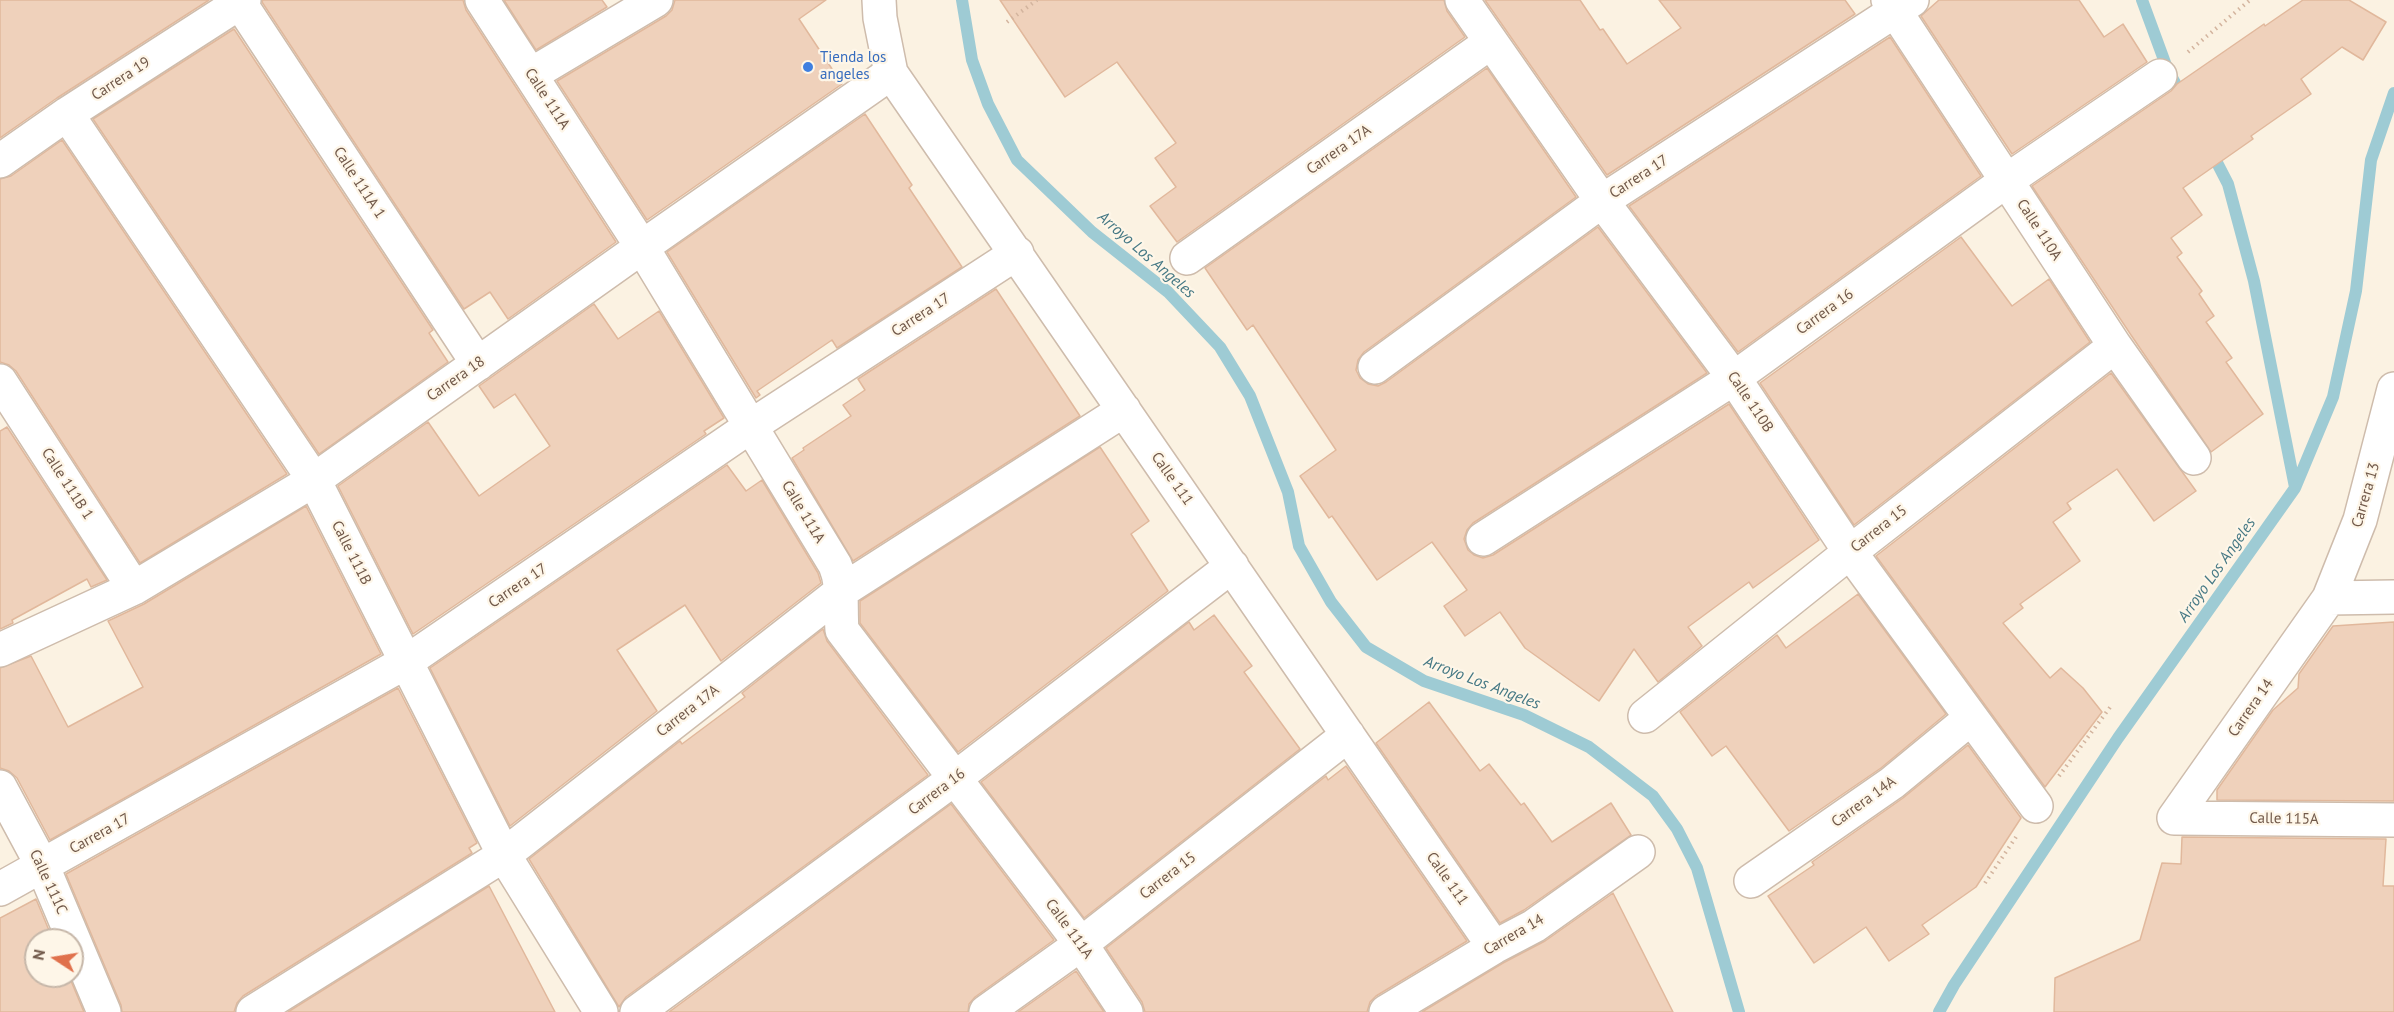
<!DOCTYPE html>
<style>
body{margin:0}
#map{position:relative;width:2394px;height:1012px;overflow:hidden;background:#fbf2e2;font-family:"PT Sans",sans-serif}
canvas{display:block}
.north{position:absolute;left:24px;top:928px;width:60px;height:60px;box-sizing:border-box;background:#fef6e8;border:2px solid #c6b7a9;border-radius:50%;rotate:282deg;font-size:16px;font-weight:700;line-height:24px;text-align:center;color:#71594a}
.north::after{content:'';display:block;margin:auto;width:21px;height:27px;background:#e0714c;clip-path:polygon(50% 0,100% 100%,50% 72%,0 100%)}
</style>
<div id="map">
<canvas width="2394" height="1012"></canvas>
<div class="north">N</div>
</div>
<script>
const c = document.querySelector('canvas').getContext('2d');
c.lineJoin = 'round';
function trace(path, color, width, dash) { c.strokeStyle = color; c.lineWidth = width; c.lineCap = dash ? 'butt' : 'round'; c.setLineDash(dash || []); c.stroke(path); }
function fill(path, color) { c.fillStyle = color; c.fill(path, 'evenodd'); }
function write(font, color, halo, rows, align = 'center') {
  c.font = font + ' "PT Sans",sans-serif'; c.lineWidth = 4.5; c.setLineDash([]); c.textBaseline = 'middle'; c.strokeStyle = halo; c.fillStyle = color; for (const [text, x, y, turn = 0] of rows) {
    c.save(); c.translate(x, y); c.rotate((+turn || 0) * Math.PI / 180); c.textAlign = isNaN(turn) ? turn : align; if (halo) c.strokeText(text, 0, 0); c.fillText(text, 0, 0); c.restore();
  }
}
trace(new Path2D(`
 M962,0L972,60L988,104L1017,160L1092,232L1168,292L1220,347L1250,396L1288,492L1299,546L1331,602L1366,647L1424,681L1524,715L1589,747L1653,796L1677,829L1697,868L1739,1012
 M2142,0L2167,68L2183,98
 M2211,151L2228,184L2254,281L2295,487
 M1939,1012L1954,985L2118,738L2295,488L2333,397L2356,291L2371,160L2394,93`), '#9ecbd4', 12);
const building = new Path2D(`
 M0,0H209L57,98L0,138Z
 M263,0H463L466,10L616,242L508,319L490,292L464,309L262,2Z
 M504,0H602L607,7L536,50Z
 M675,0H826L799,19L842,84L647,220L557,81L666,16L672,10Z
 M1000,0H1444L1447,11L1465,37L1177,242L1150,206L1176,187L1155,158L1176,143L1117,62L1065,97Z
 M1485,0H1580L1600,30L1603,29L1627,64L1681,28L1659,0H1845L1855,14L1607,175Z
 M1939,0H2079L2104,37L2123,24L2147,62L2012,154L1921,16Z
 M2303,0H2349L2386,22L2363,60L2342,47L2301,79L2311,94L2251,136L2253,139L2183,188L2202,215L2171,238L2182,253L2177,257L2202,291L2199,294L2214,316L2206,322L2232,358L2226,362L2263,414L2211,452L2131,335L2032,186L2171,91L2177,84L2264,24L2265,26Z
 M234,29L433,330L429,333L448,362L319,454L93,119Z
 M1890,37L1981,176L1738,352L1629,206Z
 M1487,68L1576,197L1364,352L1358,360L1356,370L1360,378L1368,384L1378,386L1386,382L1598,227L1707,373L1473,523L1467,530L1464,539L1468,550L1474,555L1483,558L1493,555L1729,404L1819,540L1753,588L1749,582L1688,627L1702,646L1658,682L1634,649L1599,701L1525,648L1500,612L1465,636L1444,606L1467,590L1432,542L1377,580L1332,516L1329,518L1300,476L1336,450L1253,325L1247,330L1205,268Z
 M865,114L912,185L909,188L962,267L837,348L832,340L757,391L760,395L756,398L667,252Z
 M62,140L287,474L140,563L16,371L9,365L0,362V179L11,176Z
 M1961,237L2012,306L2049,279L2090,342L1854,525L1760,383Z
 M996,289L1080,416L853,561L792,458L804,450L803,448L851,416L843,405L865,390L858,379Z
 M594,304L618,339L659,311L724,418L704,431L706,434L413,634L338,486L428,422L479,496L550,446L515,394L494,408L479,386Z
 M2111,373L2196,491L2154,521L2117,469L2067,503L2071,509L2053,522L2080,561L2020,604L2023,608L2003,623L2050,678L2061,668L2083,688L2102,712L2045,787L1876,556Z
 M7,427L107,580L91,587L87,579L12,620L13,623L0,629V431Z
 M1100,447L1149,521L1131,534L1168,591L958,752L860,623V601Z
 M727,465L746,491L762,480L818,573L821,583L721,661L685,605L617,650L657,711L510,826L430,668Z
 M306,506L381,654L50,840L17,778L9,771L0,768V668L31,656L68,727L143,687L108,621L144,604Z
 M1858,594L1946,714L1881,768L1789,831L1726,746L1712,756L1680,712L1777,635L1786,648Z
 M1214,615L1252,666L1244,672L1300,749L1084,918L981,782L1189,622L1194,630Z
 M2394,622V801L2217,800V790L2273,710L2298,688L2299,674L2333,626Z
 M823,629L827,641L928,775L626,997L619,1007L529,859L680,741L682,744L745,697L742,693Z
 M398,688L477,843L469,848L472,853L243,996L237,1003L234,1012H122L121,1005L66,874Z
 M1429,702L1480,771L1489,764L1521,805L1524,803L1552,842L1611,803L1631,835L1524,910L1500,923L1376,743Z
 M1968,745L2021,818L1976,887L1922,925L1929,934L1889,961L1866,927L1814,963L1768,896L1814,865L1812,862L1903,798Z
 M1346,766L1467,941L1376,996L1370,1002L1367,1012H1145L1142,1002L1106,948L1326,776L1328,780Z
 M951,804L1054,940L975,997L969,1004L968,1012H669Z
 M2182,837L2386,839L2383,886H2394V1012H2054L2055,978L2140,940L2162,863L2181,864Z
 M489,886L555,1012H288Z
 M1613,893L1673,1012H1422L1503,963L1545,941Z
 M36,899L53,940H36V976H69L84,1012H0V918Z
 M1076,971L1104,1012H1018Z`);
fill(building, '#efd1bb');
trace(building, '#e1b89c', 1.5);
const minor = new Path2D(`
 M482,0L642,247L835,565C844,586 840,607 842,630L1081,944L1126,1012
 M879,0L880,18L891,73L1494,947
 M1462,0L1602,201L1734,378L1850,552L2036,806
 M1888,0L2115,346L2194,458
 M240,3L478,364
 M532,74L656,0
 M67,114L314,480L504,855L601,1012
 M0,161L67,114L244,0
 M1187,258L1491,42
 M1375,367L1602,201L1912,0
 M0,381L134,588
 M1483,539L1734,378L2006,181L2160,76
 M2329,598L2394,597
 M0,650L134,588L314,480L642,247L891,73
 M1645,716L1850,552L2115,346
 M0,787L43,867L104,1012
 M2174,818L2329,598L2360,520L2394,389
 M2174,818L2394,820
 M1751,881L1892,783L1971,718
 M0,889L406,662L751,426L1017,253
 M253,1012L504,855L843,590L1124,410
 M637,1012L954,779L1232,566
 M986,1012L1081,944L1348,735
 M1386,1012L1494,947L1534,926L1638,852`);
trace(minor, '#cebcac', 36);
trace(new Path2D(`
 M1007,22L1037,0
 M2188,52L2250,0
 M2059,776L2111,706
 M1985,883L2016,837`), '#d3b49e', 4, [1.5, 4.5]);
trace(minor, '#fff', 33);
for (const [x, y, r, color] of [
 [808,67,6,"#3f7fe0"]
]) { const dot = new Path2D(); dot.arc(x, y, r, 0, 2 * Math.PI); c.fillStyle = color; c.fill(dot); trace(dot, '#fef6e8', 2); }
write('15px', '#366cbe', '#fef6e8', [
 ["Tienda los",820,58],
 ["angeles",820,75]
], 'left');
write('15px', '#71594a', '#fef6e8', [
 ["Carrera 19",121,79,-33],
 ["Calle 111A",547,99,57],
 ["Carrera 17A",1339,150,-35],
 ["Carrera 17",1639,177,-33],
 ["Calle 111A 1",359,183,57],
 ["Calle 110A",2039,230,57],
 ["Carrera 16",1825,312,-36],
 ["Carrera 17",921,315,-33],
 ["Carrera 18",456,379,-35],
 ["Calle 110B",1750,402,56],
 ["Calle 111",1172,479,55],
 ["Calle 111B 1",67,484,57],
 ["Carrera 13",2366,495,-74],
 ["Calle 111A",803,512,59],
 ["Carrera 15",1879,529,-38],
 ["Calle 111B",351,553,63],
 ["Carrera 17",518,586,-34],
 ["Carrera 14",2251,708,-55],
 ["Carrera 17A",688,711,-38],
 ["Carrera 16",937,792,-37],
 ["Carrera 14A",1864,802,-36],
 ["Calle 115A",2284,819,1],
 ["Carrera 17",100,834,-29],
 ["Carrera 15",1168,876,-38],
 ["Calle 111",1447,879,55],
 ["Calle 111C",48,882,65],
 ["Calle 111A",1069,929,54],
 ["Carrera 14",1514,935,-30]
]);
write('italic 16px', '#457884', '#fef6e8', [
 ["Arroyo Los Angeles",1146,255,41],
 ["Arroyo Los Angeles",2217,570,-55],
 ["Arroyo Los Angeles",1482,683,21]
]);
</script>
